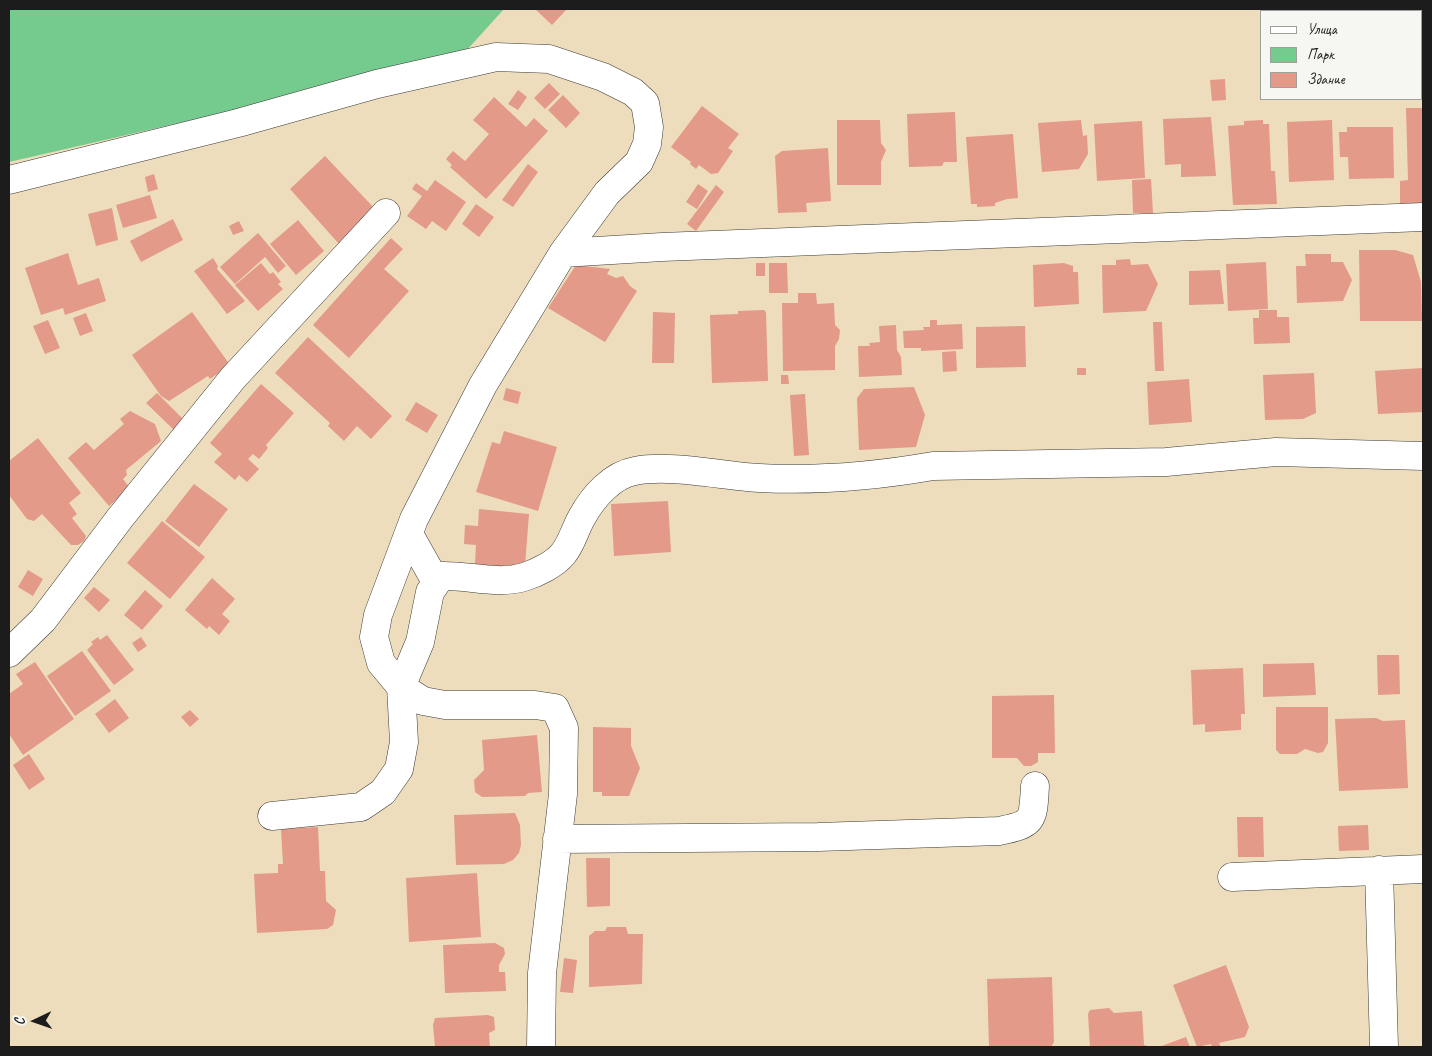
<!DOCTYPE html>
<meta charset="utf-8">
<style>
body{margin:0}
#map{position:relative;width:1432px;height:1056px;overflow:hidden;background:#edddbc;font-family:Caveat,sans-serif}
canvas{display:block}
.frame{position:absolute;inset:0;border:10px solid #1c1c1c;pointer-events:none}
.legend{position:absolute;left:1260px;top:10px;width:162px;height:90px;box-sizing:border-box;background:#f6f6f2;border:1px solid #9f9f9c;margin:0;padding:6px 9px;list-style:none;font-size:15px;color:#1c1c1c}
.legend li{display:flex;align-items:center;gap:10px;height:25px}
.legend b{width:25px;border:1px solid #9f9f9c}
.north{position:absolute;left:10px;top:996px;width:50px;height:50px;-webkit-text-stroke:4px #f6f6f2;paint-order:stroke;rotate:267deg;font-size:14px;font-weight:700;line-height:20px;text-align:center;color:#1c1c1c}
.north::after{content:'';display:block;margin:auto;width:18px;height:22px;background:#1c1c1c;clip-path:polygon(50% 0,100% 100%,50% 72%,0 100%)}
</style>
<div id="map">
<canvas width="1432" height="1056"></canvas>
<div class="frame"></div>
<ul class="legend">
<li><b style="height:6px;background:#fff"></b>Улица</li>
<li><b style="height:14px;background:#75ca8e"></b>Парк</li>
<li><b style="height:14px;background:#e39a88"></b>Здание</li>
</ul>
<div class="north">С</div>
</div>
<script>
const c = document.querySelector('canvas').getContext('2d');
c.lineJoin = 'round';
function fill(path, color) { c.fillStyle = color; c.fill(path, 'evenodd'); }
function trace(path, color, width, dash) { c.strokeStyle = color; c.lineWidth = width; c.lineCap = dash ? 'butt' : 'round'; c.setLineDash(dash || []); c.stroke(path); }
fill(new Path2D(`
 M9,9H504L466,51L292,97L9,162Z`), '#75ca8e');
fill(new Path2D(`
 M535,9H567L552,25Z
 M1225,79L1226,100L1212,101L1210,80Z
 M549,83L560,94L545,109L534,98Z
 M518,90L527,97L518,110L508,104Z
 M563,95L580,113L566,128L548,110Z
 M494,97L526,127L534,118L548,131L486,199L450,167L452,165L446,159L453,151L465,161L489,134L473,120Z
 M702,106L739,134L728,148L733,151L718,173L711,174L699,165L696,169L690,164L691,162L671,147Z
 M1406,108H1423V203L1400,204V181L1408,180Z
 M955,112L957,162H944L942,166L909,167L907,114Z
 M1211,117L1216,176L1181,177V164L1165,165L1163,119Z
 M837,120H880L881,143L886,150L881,162V185H837Z
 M1081,120L1083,136L1087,135L1088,154L1079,169L1042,172L1038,123Z
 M1263,120V124H1269L1271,171H1275L1277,204L1233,205L1228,126L1244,125V121Z
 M1332,120L1334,180L1289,182L1287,122Z
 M1142,121L1145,178L1097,181L1094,124Z
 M1347,127H1393L1394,178L1349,179L1348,157H1340L1339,132H1347Z
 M1013,134L1018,198L1007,199L995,203V206L977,207V204H971L966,137Z
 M828,148L831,201L806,203L807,212L778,213L775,156L782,151Z
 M325,156L375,209L339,244L290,189Z
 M528,164L538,172L513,207L502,200Z
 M154,174L158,189L148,192L145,177Z
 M1151,179L1153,213H1133L1132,180Z
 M435,180L466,202L446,231L432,221L426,229L407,216L422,196L412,189L416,183L427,191Z
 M698,184L708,191L697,209L686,202Z
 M716,185L724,192L696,231L687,224Z
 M150,195L157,218L123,228L116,205Z
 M476,204L494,217L479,237L462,224Z
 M112,208L118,240L96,246L88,214Z
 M173,219L183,240L141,262L130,241Z
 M298,220L324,251L296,275L270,244Z
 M239,221L244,231L233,235L229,226Z
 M258,233L286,266L278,273L265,257L235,284L220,267Z
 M391,238L403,249L384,269L409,291L349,358L313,325Z
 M1359,250H1395L1413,255L1421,282L1422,321H1360Z
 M68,253L78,285L99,278L106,301L65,315L63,308L41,315L25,268Z
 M1305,254H1331V262H1343L1352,280L1343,301L1297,303L1296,266H1306Z
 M213,258L218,266L217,269L245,301L227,314L194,271Z
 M1130,259L1131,265L1148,264L1158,284L1146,311L1103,313L1102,265H1116V260Z
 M1266,262L1268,309L1228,311L1226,264Z
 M261,263L270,274L273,272L281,282L278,284L283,289L258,311L235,285Z
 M756,263H765V276H756Z
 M769,263H787L788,293H769Z
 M1064,263L1073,266V272H1078L1079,304L1034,307L1033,265Z
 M576,265L610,269L607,274L616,278L623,276L630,286L637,291L605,342L548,308Z
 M1220,270L1224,304L1189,305V271Z
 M798,293H816L817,304L834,303L835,325L840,330L839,339L835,346V370L783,371L782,303H798Z
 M764,310L766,312L768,381L712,383L710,315L738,314V311Z
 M1259,310H1277V317H1289L1290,343L1254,344L1253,318H1259Z
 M192,312L230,365L210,379L208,376L169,401L161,396L132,355Z
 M653,312L675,313L674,363H652Z
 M86,313L93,331L80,336L73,318Z
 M48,320L60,348L45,354L33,326Z
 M930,320H937V325L962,324L963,349L921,351V348H904L903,331L924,330L923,327H930Z
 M1153,322H1162L1164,371H1155Z
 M896,325L897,350L901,357L902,375L859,377L858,346H870L869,343L880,342L879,326Z
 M1025,326L1026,367L976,368V327Z
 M308,337L392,416L371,439L357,426L344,441L328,426L330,423L275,373Z
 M956,351L957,371L943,372L942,352Z
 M1077,368H1086V375H1077Z
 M1423,368V412L1378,414L1375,371Z
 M1314,373L1316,413L1303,419L1265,420L1263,375Z
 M781,375H788L789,384H781Z
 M1189,379L1192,422L1149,425L1147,382Z
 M261,384L294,413L266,445L268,448L259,459L253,454L248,459L259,469L247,482L239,475L235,480L214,462L222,454L210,443Z
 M914,387L925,415L916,447L859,450L857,398L864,389Z
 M506,388L521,392L518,404L503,400Z
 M157,393L184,420L174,430L146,403Z
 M805,394L809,455L794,456L790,395Z
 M416,402L438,415L427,433L405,420Z
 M130,411L155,424L161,441L126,470L127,475L123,479L130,488L109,506L68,458L86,442L94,450L124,424L120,419Z
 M504,431L557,447L538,511L476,492L492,442L500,444Z
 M38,438L81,493L69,503L77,514L72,518L86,536L84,541L78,545H71L42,514L34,521L27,519L9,495V461Z
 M194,484L228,509L199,547L165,521Z
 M668,501L671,552L614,556L611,504Z
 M479,509L529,514L525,565L516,564L509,567L475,564L476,545L464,544L465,525L478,526Z
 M162,521L205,557L170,599L127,563Z
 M28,570L43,579L33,596L18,587Z
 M212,578L235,599L222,614L230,621L219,635L209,626L207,629L185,610Z
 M94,587L110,600L99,612L84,598Z
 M145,590L163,606L142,630L124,615Z
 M107,635L134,670L114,685L87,650L93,644L91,642L98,637L100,640Z
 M141,637L147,646L138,652L132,643Z
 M82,651L111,691L75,716L47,676Z
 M1377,655H1399L1400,694L1378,695Z
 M35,662L74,719L23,755L9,734V694L23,684L16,674Z
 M1314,663L1316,695L1263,697V664Z
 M1243,668L1245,714H1241V730L1205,732V724L1193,725L1191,670Z
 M1054,695L1055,753H1038V762L1031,766H1024L1017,758H992V696Z
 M115,699L129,718L109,733L95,714Z
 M1276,707H1328V743L1323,752L1318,753L1305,749L1297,754H1280L1276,750Z
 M190,710L199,719L190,727L181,717Z
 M1376,718L1383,721L1405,720L1408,788L1339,791L1335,719Z
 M593,727L631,728V746L640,768L629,796H602V792H593Z
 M537,735L542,792L528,793L525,796L482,797L475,792L474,780L484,770L482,740Z
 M29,754L45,779L29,790L13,765Z
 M515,813L520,825L521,845L519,853L513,860L504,864L456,865L454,815Z
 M1237,817H1263L1264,857H1238Z
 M1368,825L1369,850L1339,851L1338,826Z
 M318,827L320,871H325L326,901L336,910L333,925L327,929L257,933L254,874L278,873V864H283L281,829Z
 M586,858H610V906L587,907Z
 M477,873L481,937L409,942L406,878Z
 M607,927H626L628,934H643L642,984L589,987V936L595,931H605Z
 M495,943L504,948L505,954L499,965V972H505L506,991L445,993L443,945Z
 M564,958L577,960L573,993L560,992Z
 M1226,965L1249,1027L1245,1037L1219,1043L1221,1047H1212L1211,1044L1197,1047L1173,985Z
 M1052,977L1054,1042L1051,1047H989L987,979Z
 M1109,1008L1114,1013L1142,1011L1144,1045L1151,1047H1090L1088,1014L1090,1010Z
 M488,1015L494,1017L495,1030L489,1033L490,1047H435L433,1025L435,1018Z
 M1186,1037L1190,1047H1159Z`), '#e39a88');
const street = new Path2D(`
 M9,180L238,123L377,84L496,57L549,59L603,77L633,92L645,103L649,127L647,144L639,162L607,193L563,253L483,385L414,519L378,615L374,637L381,663L401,687L423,701L445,705H535L555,708L564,728L563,794L542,973L541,1047
 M563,253L662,247L1423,217
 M409,534L436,582
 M9,653L43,620L120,518L233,378L386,213
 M272,816L361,807L383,792L399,769L404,742L401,687L420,642L430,592L441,576C468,575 498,585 524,577C537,573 555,564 563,554C572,543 575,529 582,517C593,497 612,475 635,471C671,464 722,476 759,478C817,481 876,476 933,466L1166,462L1276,452L1423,456
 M557,839L818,837L999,831C1034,824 1033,821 1035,786
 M1379,870L1384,1047
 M1232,877L1423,869`);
trace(street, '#3b3934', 29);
trace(street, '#fff', 28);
</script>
